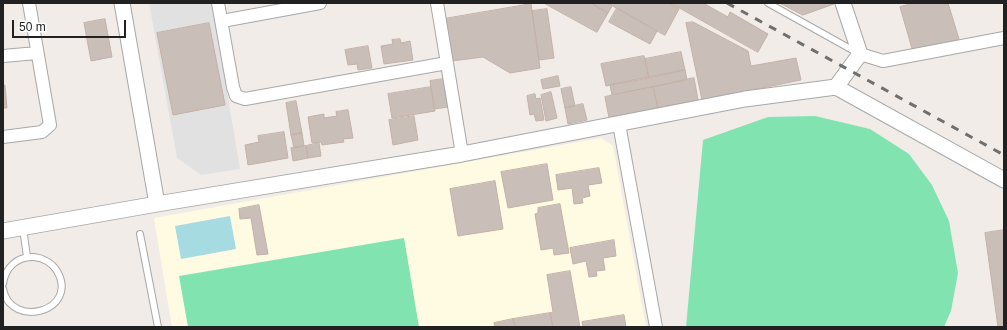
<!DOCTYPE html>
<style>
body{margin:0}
#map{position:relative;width:1007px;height:330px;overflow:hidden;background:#f1ece7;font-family:Helvetica,sans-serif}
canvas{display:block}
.frame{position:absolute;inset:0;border:4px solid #212121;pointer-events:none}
.scale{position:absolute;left:12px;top:20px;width:114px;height:18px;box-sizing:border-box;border:2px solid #212121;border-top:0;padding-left:5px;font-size:12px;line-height:14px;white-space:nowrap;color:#212121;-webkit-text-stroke:3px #fff;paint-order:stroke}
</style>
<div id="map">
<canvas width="1007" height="330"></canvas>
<div class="frame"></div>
<div class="scale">50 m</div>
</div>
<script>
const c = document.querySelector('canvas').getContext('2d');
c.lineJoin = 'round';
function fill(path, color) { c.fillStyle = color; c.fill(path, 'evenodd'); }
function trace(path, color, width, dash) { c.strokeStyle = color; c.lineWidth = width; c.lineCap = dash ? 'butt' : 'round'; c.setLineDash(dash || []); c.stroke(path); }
fill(new Path2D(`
 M601,138L613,146L646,327H172L154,218Z`), '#fffbe2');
fill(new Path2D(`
 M815,116L870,129L909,154L932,185L949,221L958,273L951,311L944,327H686L703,140L768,117Z
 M404,238L419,327H188L179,276Z`), '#81e4b0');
fill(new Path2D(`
 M149,3H212L240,169L201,175L177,158Z`), '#e1e1e1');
fill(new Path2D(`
 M230,216L236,249L181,259L175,226Z`), '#a5dbe1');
const building = new Path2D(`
 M544,3H591L608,13L597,32Z
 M591,3H607L612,6L608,13Z
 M608,3H669L679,9L665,35Z
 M671,3H703L728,17L730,12L768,34L758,52Z
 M780,3H834V4L803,15Z
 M914,3H948L959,39L913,52L900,7Z
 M531,4L540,68L510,73L483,57L452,61L444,19Z
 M617,8L657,31L650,44L609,22Z
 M547,9L554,58L539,60L532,11Z
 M105,19L112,57L91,61L84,23Z
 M693,22L748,51L751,66L796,58L801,80L702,100L686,23Z
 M209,23L225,105L173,115L157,33Z
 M400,39L401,43L410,41L413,60L384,64L381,46L393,44L392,40Z
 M368,46L372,68L358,70L357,64L348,65L345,50Z
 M681,52L685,70L649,78L645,59Z
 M644,56L649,78L606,86L601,64Z
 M685,70L687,80L612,95L610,85Z
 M558,76L560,86L543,89L541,80Z
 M694,78L698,100L658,108L653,87Z
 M443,79L448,107L434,109L430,81Z
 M3,85H5L7,108H3Z
 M431,87L435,111L392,118L388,94Z
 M571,87L575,106L565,108L561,89Z
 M653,87L658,108L609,118L605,97Z
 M551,92L557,118L546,121L541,95Z
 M535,94L536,99L540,98L544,120L536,121L534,114L530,115L527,96Z
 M296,101L302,133L291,135L286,103Z
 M583,104L587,120L568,124L565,108Z
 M348,110L353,138L343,139L344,142L322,145L321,142L312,143L308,117L324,114V118L337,116L336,112Z
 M414,116L418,140L393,145L389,120Z
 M284,132L288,158L248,165L245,145L259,142L258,136Z
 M302,133L304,146L294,148L291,135Z
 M319,143L321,156L308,158L306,146Z
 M306,146L308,158L293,161L291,148Z
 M547,164L553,200L508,208L501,172Z
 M599,168L602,183L588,185L590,196L582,198L583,203L574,204L572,188L558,190L556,175Z
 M495,181L503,229L458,236L450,189Z
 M560,204L569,253L554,255L553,248L541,250L535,214L538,213V208Z
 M259,205L268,254L257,255L251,218L240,219L239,209Z
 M1004,230V327H998L985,233Z
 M614,240L616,256L603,258L605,270L596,271L597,276L589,277L586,261L573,264L570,248Z
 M570,271L580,327H553L550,313L553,312L547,275Z
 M550,313L553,327H515L513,319Z
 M624,315L626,327H583L582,322Z
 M513,319L515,327H495L494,323Z`);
fill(building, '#cabeb9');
trace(building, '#c4b1a8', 1);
const service = new Path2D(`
 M768,3L856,52
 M23,228L27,257
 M140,234L158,327
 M3,284C5,268 17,256 34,257C43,258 52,263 57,271C80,311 11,330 3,289`);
const minor = new Path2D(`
 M218,3L233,87L236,96L245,99L447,63
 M437,3L462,154
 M222,21L320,3
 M860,54L883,61L1004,38
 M3,56L37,53
 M619,124L656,327
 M3,137L42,132L50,125L29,3`);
const tertiary = new Path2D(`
 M122,3L157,204
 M836,87L860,54L843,3
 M3,231L157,204L462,154L745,99L836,87L1004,180`);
trace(service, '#a8a8a8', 8);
trace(minor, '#a8a8a8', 14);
trace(tertiary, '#a8a8a8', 17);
trace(service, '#fff', 6);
trace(minor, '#fff', 12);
trace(tertiary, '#fff', 15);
trace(new Path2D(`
 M727,3L1004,155`), '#6f6f6f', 3, [8, 8]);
</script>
